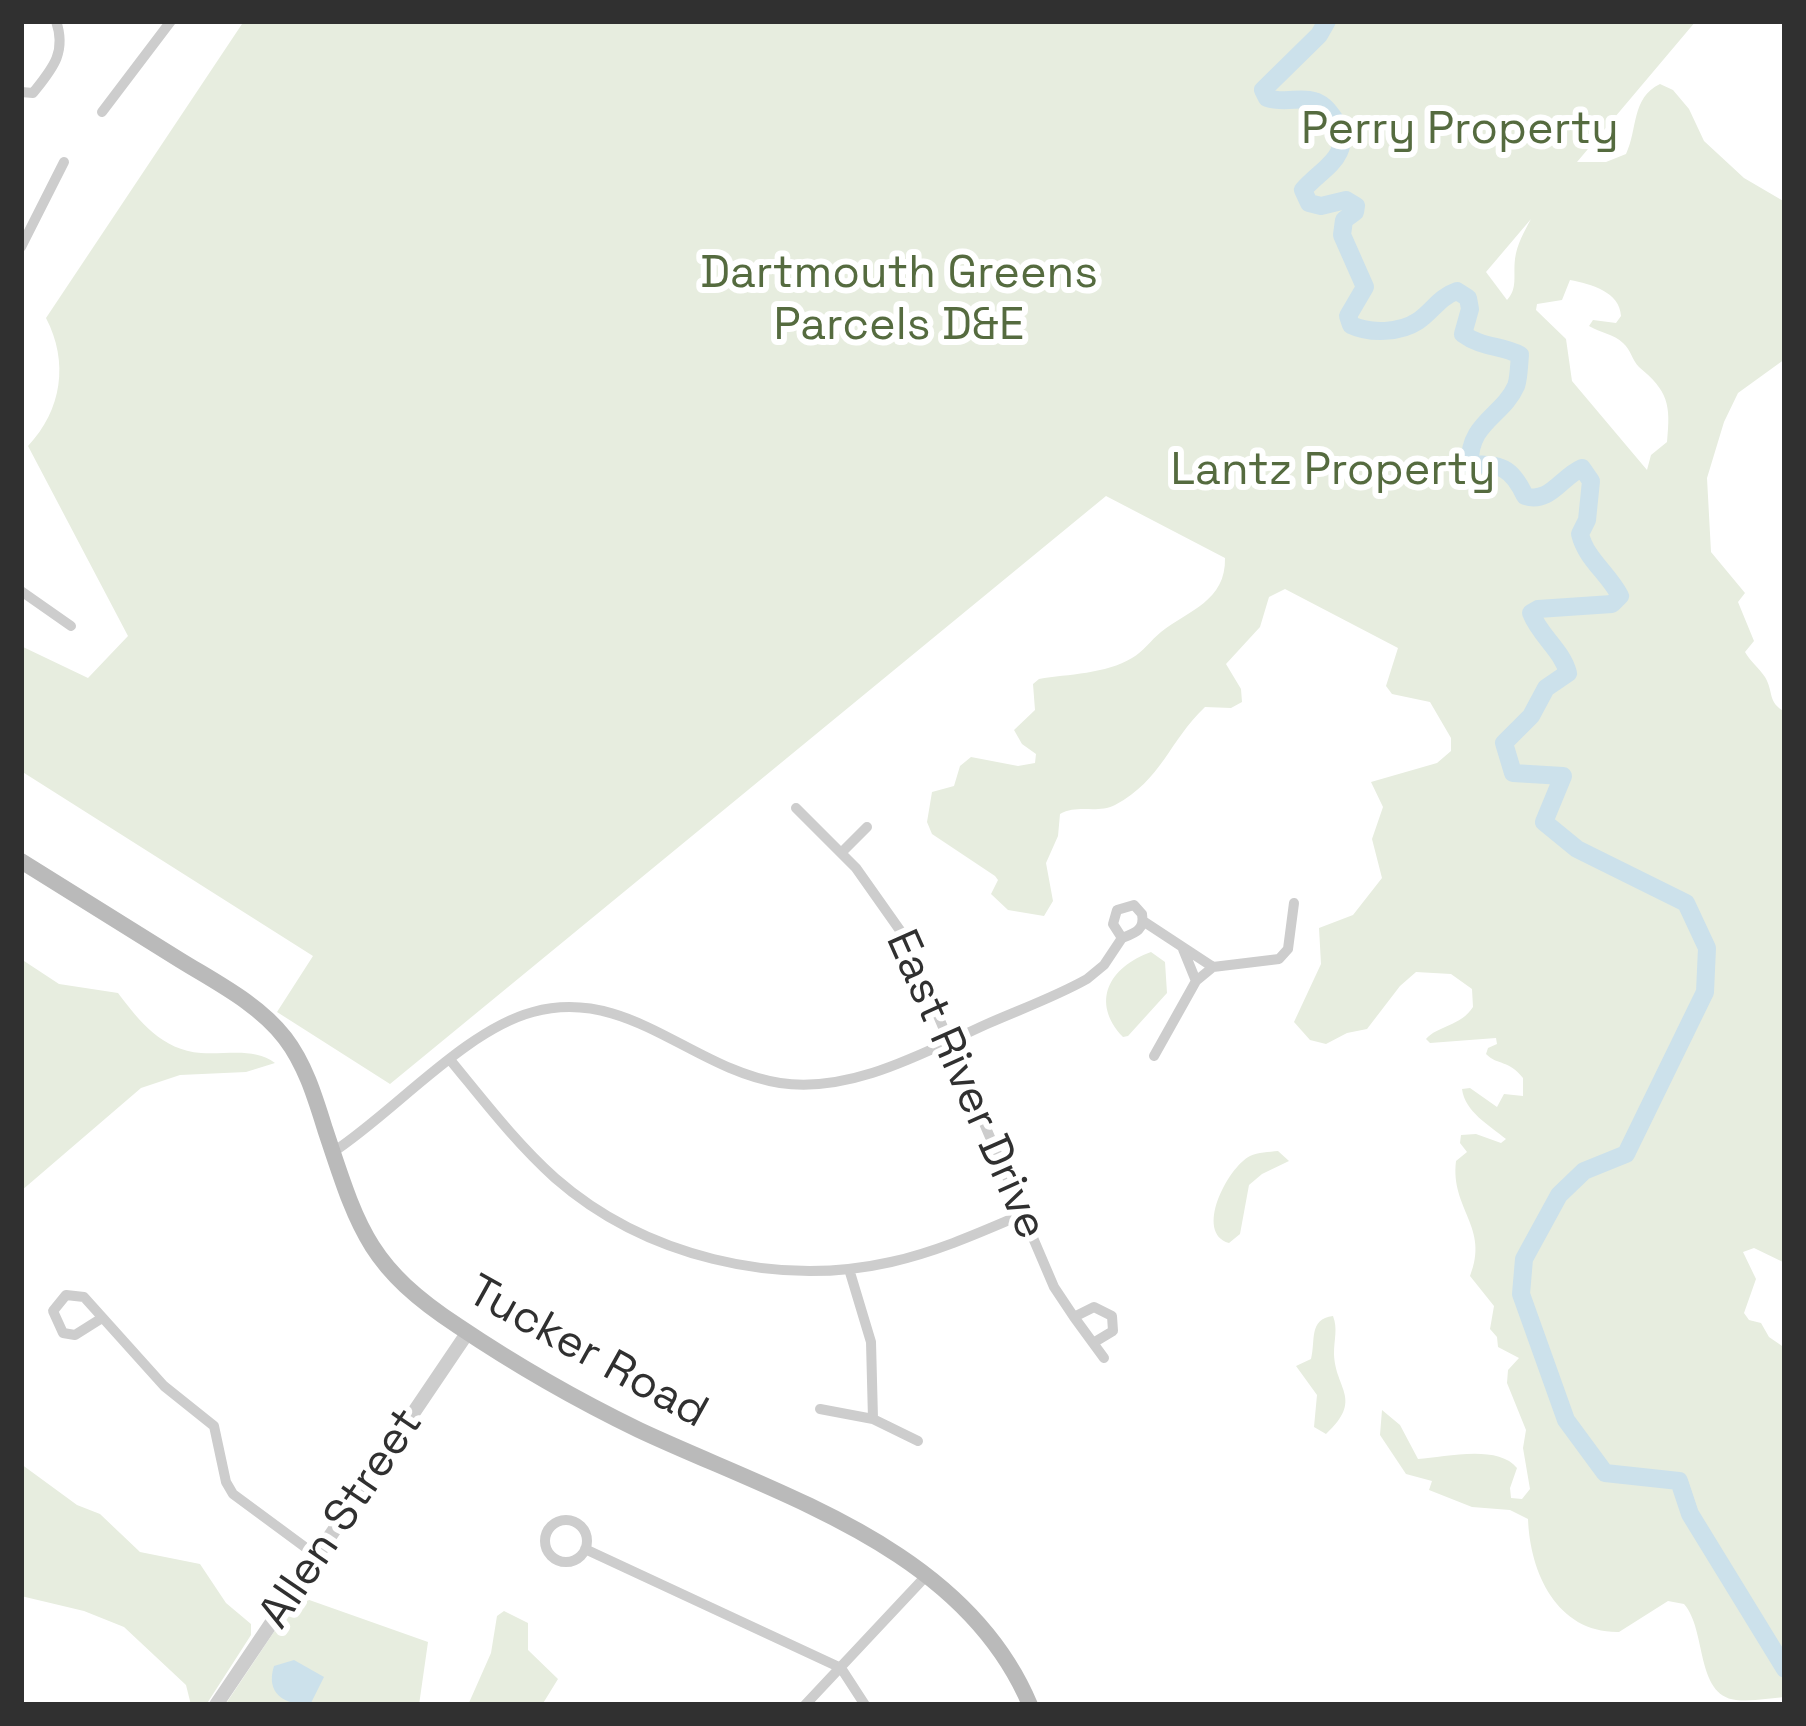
<!DOCTYPE html>
<style>
body{margin:0}
#map{position:relative;width:1806px;height:1726px;overflow:hidden;background:#fff;font-family:"Space Grotesk",sans-serif}
canvas{display:block}
.frame{position:absolute;inset:0;border:24px solid #303030;pointer-events:none}
</style>
<div id="map">
<canvas width="1806" height="1726"></canvas>
<div class="frame"></div>
</div>
<script>
const c = document.querySelector('canvas').getContext('2d');
c.lineJoin = 'round';
function fill(path, color) { c.fillStyle = color; c.fill(path, 'evenodd'); }
function trace(path, color, width, dash) { c.strokeStyle = color; c.lineWidth = width; c.lineCap = dash ? 'butt' : 'round'; c.setLineDash(dash || []); c.stroke(path); }
function write(font, color, halo, rows, align = 'center') {
  c.font = font + ' "Space Grotesk",sans-serif'; c.lineWidth = 12; c.setLineDash([]); c.textBaseline = 'middle'; c.strokeStyle = halo; c.fillStyle = color; for (const [text, x, y, turn = 0] of rows) {
    c.save(); c.translate(x, y); c.rotate((+turn || 0) * Math.PI / 180); c.textAlign = isNaN(turn) ? turn : align; if (halo) c.strokeText(text, 0, 0); c.fillText(text, 0, 0); c.restore();
  }
}
fill(new Path2D(`
 M244,21H1696L1577,162H1606L1626,154C1638,129 1631,98 1660,84L1673,90L1689,109L1704,141L1744,178L1785,202V359L1738,393L1724,422L1707,478L1711,552L1745,593L1738,602L1754,641L1745,652C1750,661 1759,668 1765,677C1774,692 1767,702 1785,712V1263L1754,1248L1743,1252L1756,1279L1744,1313L1749,1320L1761,1323L1769,1337L1785,1348V1697C1769,1698 1752,1702 1736,1700C1695,1695 1707,1630 1684,1604L1668,1601L1619,1632C1557,1633 1530,1573 1528,1519L1510,1510L1472,1507L1429,1490L1432,1481L1406,1474L1380,1435L1382,1410L1400,1425L1418,1459C1445,1457 1498,1444 1517,1468L1510,1488L1511,1498L1522,1499L1530,1489L1523,1448L1526,1430L1507,1383L1508,1370L1519,1358L1498,1347L1497,1337L1490,1329L1494,1306L1470,1276C1490,1227 1450,1209 1456,1161L1467,1152L1460,1143L1461,1135L1476,1134L1501,1143L1506,1139C1489,1125 1465,1112 1462,1089L1470,1088L1497,1107L1504,1094L1523,1096V1078C1508,1059 1498,1066 1486,1054L1488,1048L1497,1044L1496,1038L1430,1043L1426,1039C1437,1026 1461,1026 1473,1007L1472,989L1451,974L1416,972L1400,986L1367,1029L1347,1033L1326,1044L1310,1040L1294,1022L1321,964L1319,928L1353,915L1382,878L1372,839L1383,807L1371,782L1437,763L1451,751V738L1430,702L1392,694L1386,686L1398,648L1285,589L1269,597L1260,627L1226,664L1241,689L1242,702L1231,708L1205,707C1169,741 1162,780 1115,805C1097,814 1078,804 1060,814L1058,836L1046,863L1053,901L1044,916L1008,910L991,894L998,880L995,876L932,834L927,822L932,792L954,786L960,766L971,757L1018,766L1035,763L1036,754L1022,744L1014,730L1035,710L1033,684L1039,679C1068,674 1106,674 1132,658C1143,652 1151,640 1161,632C1189,610 1226,601 1225,558L1106,496L390,1084L277,1012L313,956L21,771V646L88,678L128,636L28,446C62,410 69,362 46,318ZM1531,219C1524,232 1517,244 1515,259C1513,276 1518,288 1507,300L1486,272ZM1570,280C1591,284 1620,292 1621,316L1616,323L1593,320L1589,326C1600,333 1614,334 1623,343C1631,350 1632,360 1639,367C1668,391 1671,404 1667,442L1651,455L1647,470L1572,381L1566,339L1536,310L1537,304L1562,300Z
 M1151,952L1165,962L1167,993L1128,1036L1123,1037C1090,1002 1109,967 1151,952Z
 M21,959L59,984L118,993C140,1022 162,1050 201,1053C226,1055 254,1047 275,1063L246,1072L180,1075L141,1088L21,1191Z
 M1278,1151L1289,1161L1262,1174L1249,1185L1240,1234L1229,1243C1194,1233 1227,1168 1250,1156C1258,1152 1269,1152 1278,1151Z
 M1333,1316C1338,1329 1334,1339 1334,1354C1335,1389 1364,1399 1326,1434L1314,1427L1317,1395L1296,1366L1311,1359C1316,1341 1308,1319 1333,1316Z
 M21,1464L77,1505L100,1514L140,1552L200,1564L226,1603L251,1624V1635L206,1705H191L186,1685L124,1627L84,1611L21,1596Z
 M298,1596L428,1642L419,1705H225Z
 M504,1611L528,1623V1650L558,1679L542,1705H468L491,1653L497,1616Z`), '#e7eddf');
fill(new Path2D(`
 M294,1660L324,1677L310,1705C285,1705 265,1694 274,1666Z`), '#cce1eb');
trace(new Path2D(`
 M1327,21L1319,35L1263,90L1267,98C1286,104 1300,96 1314,101C1323,103 1330,112 1335,120C1355,156 1324,166 1303,190L1309,203L1321,206L1346,200L1356,206L1355,212L1344,220L1342,235L1365,287L1348,316L1351,325C1370,334 1400,333 1418,321C1433,311 1439,297 1457,291L1468,298L1470,309L1463,334C1482,348 1501,345 1520,355C1519,364 1519,378 1516,386C1503,416 1468,423 1470,464C1501,465 1511,466 1525,496C1550,504 1561,477 1582,468L1591,481L1587,520L1580,534C1586,559 1608,573 1620,596L1612,604L1538,609L1531,613C1540,636 1562,650 1568,673L1546,688L1531,716L1504,743L1513,773L1563,776L1544,822L1577,849L1686,903L1707,948L1705,992L1626,1154L1584,1171L1559,1195L1524,1259L1521,1294L1566,1420L1605,1473L1679,1481L1690,1514L1785,1669`), '#cce1eb', 18);
trace(new Path2D(`
 M21,92L33,93C52,69 67,53 56,21
 M102,112L171,21
 M21,247L64,162
 M21,591L71,626
 M796,808L856,868L904,936L1054,1287L1074,1317L1094,1307L1112,1316L1113,1331L1093,1343L1104,1358
 M842,852L867,827
 M1143,921L1213,967L1196,981L1183,949
 M1213,967L1279,959L1288,949L1294,903
 M1154,1056L1196,981
 M451,1061C484,1101 516,1143 555,1178C644,1256 776,1288 891,1262C936,1252 979,1233 1021,1215
 M333,1152C393,1113 465,1030 533,1012C628,986 691,1069 780,1083C851,1094 925,1052 987,1024C1021,1009 1055,997 1087,979L1104,965L1122,938L1113,924L1117,910L1134,905L1142,914C1145,930 1135,933 1122,938
 M1074,1317L1093,1343
 M102,1318L75,1335L63,1333L53,1311L66,1295L84,1297L164,1386L214,1426L226,1482L233,1494L317,1556
 M820,1409L873,1419L871,1342L849,1269
 M873,1419L918,1441
 M545 1541a21 21 0 1 1 42 0a21 21 0 1 1-42 0Z
 M585,1549L841,1668L865,1705
 M805,1705L926,1576`), '#cdcdcd', 10);
trace(new Path2D(`
 M216,1705L468,1332`), '#cdcdcd', 14);
trace(new Path2D(`
 M21,861C72,893 124,925 175,957C213,981 257,1002 285,1038C305,1064 315,1097 325,1129C358,1228 367,1266 458,1326C516,1365 575,1399 639,1430C780,1496 964,1548 1030,1705`), '#bababa', 16);
write('45px', '#556b3f', '#fff', [
 ["Perry Property",1460,131],
 ["Dartmouth Greens",899,275],
 ["Parcels D&E",899,327],
 ["Lantz Property",1333,472]
]);
write('45px', '#303030', '#fff', [
 ["East River Drive",965,1085,66],
 ["Tucker Road",587,1353,29],
 ["Allen Street",342,1519,-56]
]);
</script>
